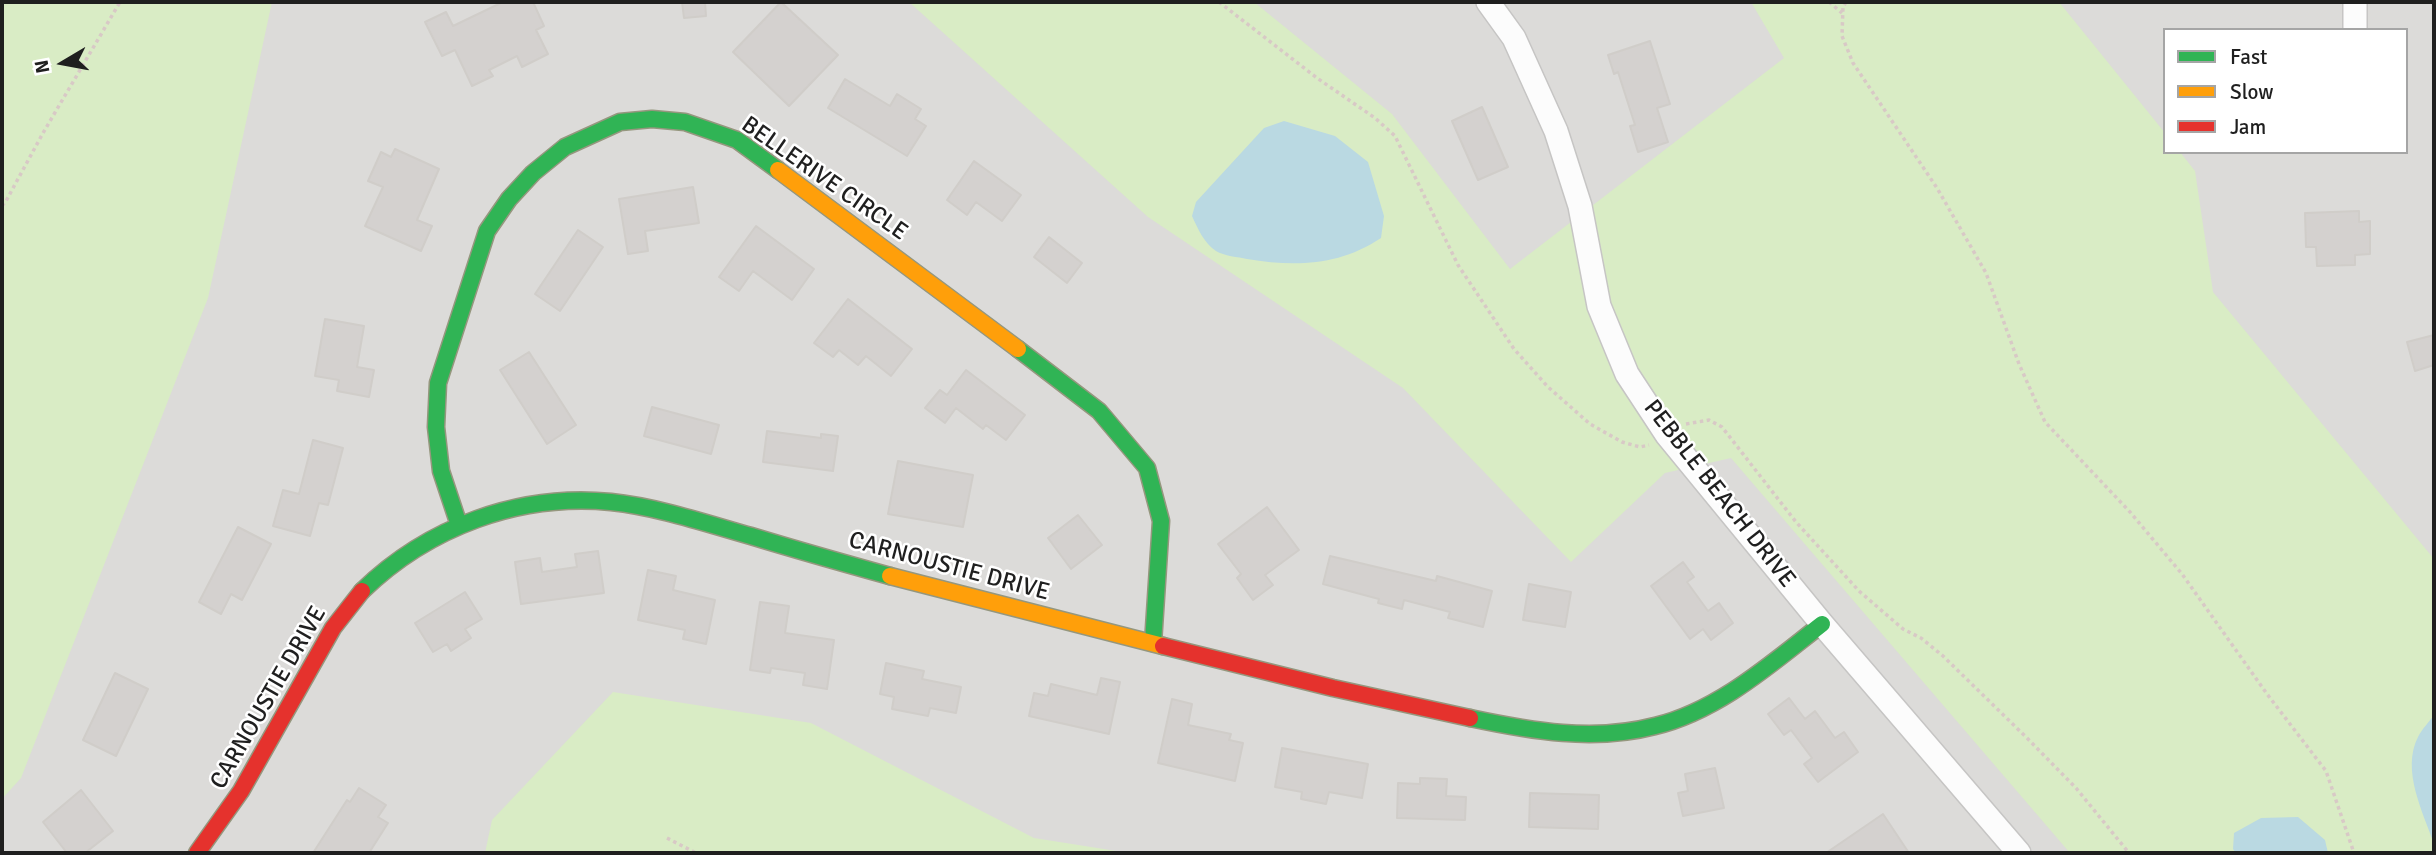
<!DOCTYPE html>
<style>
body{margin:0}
#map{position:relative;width:2436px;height:855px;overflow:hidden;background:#edebe8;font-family:Signika,sans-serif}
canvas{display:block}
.frame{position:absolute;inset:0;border:4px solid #1f1f1f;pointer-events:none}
.legend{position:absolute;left:2163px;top:28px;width:245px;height:126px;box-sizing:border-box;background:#fff;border:2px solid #a5a5a5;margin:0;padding:9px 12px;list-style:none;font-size:21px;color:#1f1f1f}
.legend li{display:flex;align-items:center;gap:14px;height:35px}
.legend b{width:35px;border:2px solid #a5a5a5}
.north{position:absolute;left:28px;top:28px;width:70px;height:70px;-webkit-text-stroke:5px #fff;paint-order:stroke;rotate:260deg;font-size:19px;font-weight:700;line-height:28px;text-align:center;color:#1f1f1f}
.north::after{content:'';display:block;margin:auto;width:24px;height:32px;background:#1f1f1f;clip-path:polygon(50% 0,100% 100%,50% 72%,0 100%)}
</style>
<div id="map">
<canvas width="2436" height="855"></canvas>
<div class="frame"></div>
<ul class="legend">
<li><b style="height:9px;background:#30b455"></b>Fast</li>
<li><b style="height:9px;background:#ff9f0a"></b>Slow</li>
<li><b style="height:9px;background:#e5322d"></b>Jam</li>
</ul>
<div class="north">N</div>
</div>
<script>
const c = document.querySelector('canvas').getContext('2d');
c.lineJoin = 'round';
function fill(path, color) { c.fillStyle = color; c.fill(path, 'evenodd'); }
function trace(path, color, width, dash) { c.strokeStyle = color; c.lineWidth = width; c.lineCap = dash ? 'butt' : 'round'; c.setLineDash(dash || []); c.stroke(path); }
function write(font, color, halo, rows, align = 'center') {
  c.font = font + ' Signika,sans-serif'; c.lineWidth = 5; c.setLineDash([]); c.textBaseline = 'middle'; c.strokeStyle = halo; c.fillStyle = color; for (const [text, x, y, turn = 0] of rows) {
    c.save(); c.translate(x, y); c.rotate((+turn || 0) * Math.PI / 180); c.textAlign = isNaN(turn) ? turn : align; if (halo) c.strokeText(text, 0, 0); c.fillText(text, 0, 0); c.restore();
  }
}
fill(new Path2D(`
 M2,2H2434V853H2ZM2165,30H2406V152H2165Z`), '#dcdbd9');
fill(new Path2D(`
 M2,2H272L208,298L21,778L2,799Z
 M909,2H1254L1392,114L1510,269L1784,58L1751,2H2059L2165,133V152H2180L2195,171L2213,292L2434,559V853H2070L1731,458L1665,473L1571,562L1403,388L1148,217Z
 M613,692L811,723L1034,838L1129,853H485L492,820Z`), '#d9ecc5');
fill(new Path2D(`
 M1284,121L1335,136L1368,162L1384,216L1381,238C1339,266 1295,267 1247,259C1238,257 1224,256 1216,251C1204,243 1198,229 1192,216L1196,202L1264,128Z
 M2434,715V844C2423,812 2401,770 2418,737C2422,729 2429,722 2434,715Z
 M2298,817L2325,840L2328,853H2236L2233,849L2234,833L2261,818Z`), '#bad9e2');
const building = new Path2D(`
 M503,2H533L544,26L536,30L548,54L522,67L517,56L489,70L493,76L472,86L455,50L442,56L425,22L446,12L453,26Z
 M682,2H705L706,16L684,18Z
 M781,2L838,55L789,106L733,52Z
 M1650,41L1670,104L1657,108L1668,142L1638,152L1630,126L1635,125L1618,72L1614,74L1608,55Z
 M845,79L890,106L897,94L921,109L915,119L926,126L907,156L828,108Z
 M1482,107L1508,167L1478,180L1452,121Z
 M395,149L439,169L417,220L432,226L421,251L365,226L383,187L368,181L381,152L391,157Z
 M974,161L1021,195L1002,221L976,202L967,215L947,200Z
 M693,187L699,223L645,231L648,251L628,254L619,199Z
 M2359,211V222L2370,221V254L2355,255V265L2317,266L2316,247H2306L2305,213Z
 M756,226L814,269L792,300L753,271L739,291L719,277Z
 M578,230L603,247L560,311L535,294Z
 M1049,237L1082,263L1067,283L1034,257Z
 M848,299L912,349L891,376L866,356L858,365L839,350L833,357L814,343Z
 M325,319L364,326L357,367L374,370L369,397L337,391L339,380L315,376Z
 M2434,335V365L2415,371L2407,342Z
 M529,352L576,425L547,444L500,370Z
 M966,370L1025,415L1006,440L986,425L983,429L956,408L945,423L925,408L940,390L947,395Z
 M652,407L719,425L711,454L644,436Z
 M767,431L821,438V434L838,436L833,471L763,462Z
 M313,440L343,448L328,505L319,503L310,536L273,526L283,490L299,494Z
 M898,461L973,475L963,527L888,514Z
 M1267,507L1299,550L1265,575L1273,585L1253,600L1237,578L1241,574L1218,544Z
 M1078,515L1102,545L1071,569L1048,538Z
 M238,527L271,544L242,600L231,594L221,614L199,602Z
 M598,551L604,593L521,604L515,562L540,558L542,572L577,567L575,554Z
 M1330,556L1436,581L1437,576L1492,591L1483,627L1448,618L1450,612L1404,600L1402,609L1378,603L1379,599L1323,584Z
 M1683,562L1694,577L1687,582L1708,611L1719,603L1733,623L1711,640L1703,629L1690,639L1651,586Z
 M648,570L676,576L673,590L715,600L706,644L683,639L685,630L638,620Z
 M1529,584L1571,592L1565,627L1523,620Z
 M465,592L482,619L465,629L471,638L451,651L447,644L433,652L415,623Z
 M760,602L789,606L785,633L834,640L827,689L803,685L805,673L771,668L770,673L750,670Z
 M886,663L924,671L922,679L961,687L956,713L930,708L928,716L892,709L894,697L880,694Z
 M115,673L148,689L116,756L83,740Z
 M1101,678L1120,682L1109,734L1029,716L1034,693L1048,696L1051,684L1097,695Z
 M1789,698L1805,719L1815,711L1835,738L1844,732L1858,752L1818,782L1804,764L1812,758L1791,730L1784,735L1768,714Z
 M1172,699L1192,704L1188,725L1231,734L1229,740L1243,743L1235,781L1158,763Z
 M1282,748L1368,764L1362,798L1329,792L1326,804L1301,799L1302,792L1275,787Z
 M1715,768L1724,808L1683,816L1678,793L1688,791L1685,774Z
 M1420,778L1447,779L1446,796L1466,797L1465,820L1397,818L1398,783L1420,784Z
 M359,788L386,805L378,817L388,823L369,853H313L347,800L350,802Z
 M81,790L113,831L85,853H67L43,822Z
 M1530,793L1599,795L1598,829L1529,827Z
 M1883,814L1909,853H1826Z`);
fill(building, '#d4d1cf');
trace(building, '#d0cdc9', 2);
const street = new Path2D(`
 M1488,2L1514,38L1556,131L1580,206L1599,306L1627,374L1667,435L1822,624L2019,853
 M2355,30V2`);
const fast = new Path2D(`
 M1018,349L1099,411L1147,468L1161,521L1153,643
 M459,525L441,471L436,427L438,383L487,231L509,199L533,173L565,147L620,122L652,119L685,122L737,140L778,170
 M362,591C428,527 519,493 611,502C658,507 705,523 751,536C797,550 843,563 890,576
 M1470,718C1531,731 1594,742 1655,726C1718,711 1772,663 1822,624`);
const slow = new Path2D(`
 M778,170L1018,349
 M890,576L1163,646`);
const jam = new Path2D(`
 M1163,646L1333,688L1470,718
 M197,853L241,791L333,628L362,591`);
trace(street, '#c6c5c4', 26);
trace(fast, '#95977e', 19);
trace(slow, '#95977e', 19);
trace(jam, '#95977e', 19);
trace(new Path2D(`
 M1219,2L1317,78L1375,118L1395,136L1458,265L1514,349L1548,387L1590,424L1622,442L1640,447L1649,445
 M1829,2L1842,13
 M1846,2L1843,7L1842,36L1853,63L1937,188L1986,273L2019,364L2045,422L2130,512L2182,574L2267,694L2326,771L2354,853
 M2,206L6,201L43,133L120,2
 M1686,424L1709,420L1722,427L1796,522L1859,591L1903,629L1921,638L1943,656L2027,738L2076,788L2129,853
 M667,838L696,853`), '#d8c9c6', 3.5, [3.5, 3.5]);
trace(street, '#fcfcfc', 23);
trace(fast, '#30b455', 16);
trace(slow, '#ff9f0a', 16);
trace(jam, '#e5322d', 16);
write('24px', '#1f1f1f', '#fff', [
 ["BELLERIVE CIRCLE",824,179,35],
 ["PEBBLE BEACH DRIVE",1719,494,52],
 ["CARNOUSTIE DRIVE",949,567,15],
 ["CARNOUSTIE DRIVE",269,698,-60]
]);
</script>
